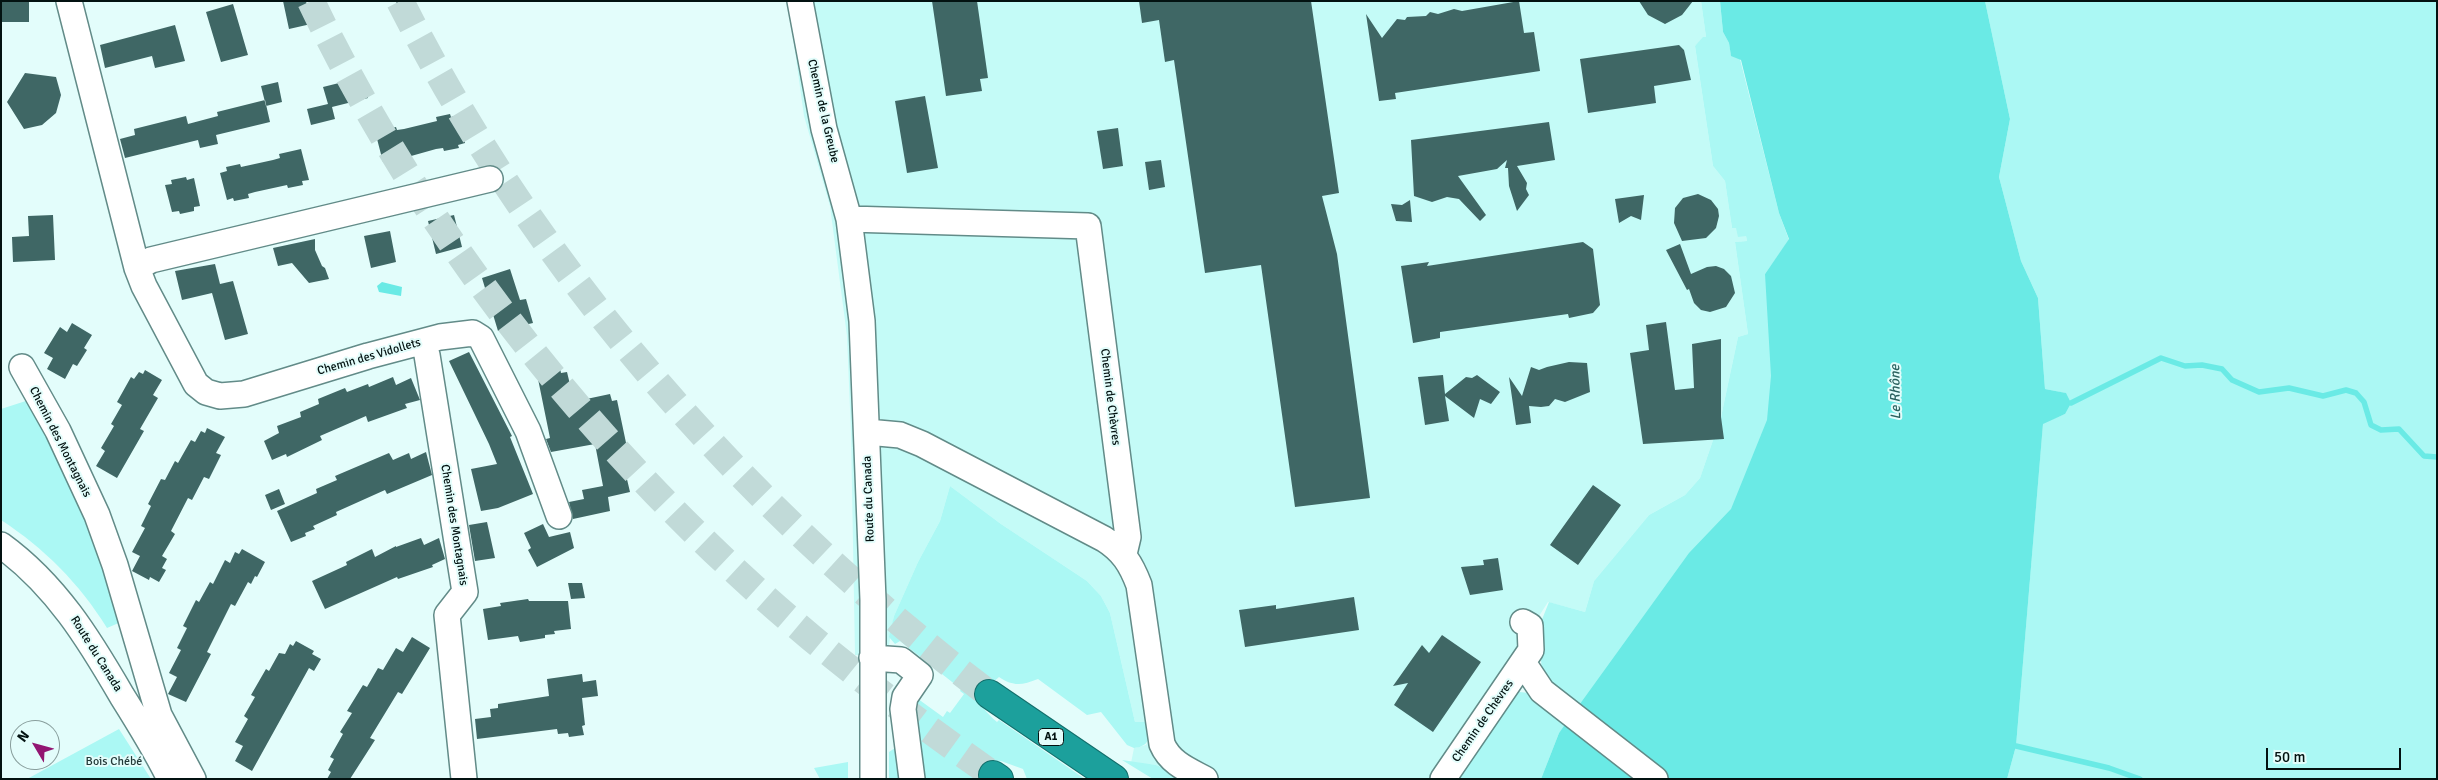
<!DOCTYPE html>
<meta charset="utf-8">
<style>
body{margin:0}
#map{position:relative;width:2438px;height:780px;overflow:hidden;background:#e3fdfb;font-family:Signika,sans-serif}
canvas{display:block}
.frame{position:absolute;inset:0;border:2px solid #031211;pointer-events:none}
.north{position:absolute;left:10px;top:720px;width:50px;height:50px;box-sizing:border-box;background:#e3fdfb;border:1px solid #899f9d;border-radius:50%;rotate:307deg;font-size:14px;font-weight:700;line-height:20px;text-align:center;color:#031211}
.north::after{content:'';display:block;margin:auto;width:18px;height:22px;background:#921672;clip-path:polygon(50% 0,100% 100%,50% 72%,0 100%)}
.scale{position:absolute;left:2266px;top:748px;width:135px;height:22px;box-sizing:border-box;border:2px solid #031211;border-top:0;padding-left:6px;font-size:15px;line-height:18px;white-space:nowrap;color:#031211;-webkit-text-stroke:4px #e3fdfb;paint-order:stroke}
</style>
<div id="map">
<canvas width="2438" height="780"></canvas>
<div class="frame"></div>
<div class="north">N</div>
<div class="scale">50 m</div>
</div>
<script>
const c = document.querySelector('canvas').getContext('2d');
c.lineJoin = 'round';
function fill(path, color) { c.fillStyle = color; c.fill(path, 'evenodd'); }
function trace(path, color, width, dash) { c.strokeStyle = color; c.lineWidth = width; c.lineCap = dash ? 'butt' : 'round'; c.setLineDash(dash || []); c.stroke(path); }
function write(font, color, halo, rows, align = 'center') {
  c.font = font + ' Signika,sans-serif'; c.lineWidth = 4; c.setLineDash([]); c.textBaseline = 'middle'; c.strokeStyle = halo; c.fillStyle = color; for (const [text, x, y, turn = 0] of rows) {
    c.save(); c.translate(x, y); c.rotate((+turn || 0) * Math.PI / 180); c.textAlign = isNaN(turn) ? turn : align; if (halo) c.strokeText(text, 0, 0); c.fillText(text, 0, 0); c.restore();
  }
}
fill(new Path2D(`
 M788,1H1701L1706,37L1695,46L1713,166L1725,181L1732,228H1736L1746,236L1747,241L1735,242L1748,334L1738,337L1721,417L1700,478L1685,495L1649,515L1594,581L1585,612L1548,602L1516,652L1450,779H1190L1156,765L1131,763L1134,748L1146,745L1150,738V722H1135L1110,613L1101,596L1087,581L1001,524L950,486L940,521L918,562L894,616L887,656L855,655L851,433L847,336L830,206L804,116Z`), '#c4fbf7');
fill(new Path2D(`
 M1701,1H1720L1723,32L1729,43L1731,55L1740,59L1779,213L1789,240L1765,274L1782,346L1754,507L1559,733L1541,779H1450L1510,691L1539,694L1543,684L1541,660L1544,644L1539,627L1549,602L1585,612L1594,581L1649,515L1685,495L1700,478L1721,417L1738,337L1748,334L1735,242L1747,241L1746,236L1738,237L1736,228H1732L1725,181L1713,166L1695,46L1703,37H1706Z
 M1985,1H2437V779H2007L2016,746L2043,423L2065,414V393L2045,389L2038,298L2021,261L1999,177L2010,119Z
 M32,399L76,485L121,622L107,628C80,584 44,548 1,520V409Z
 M950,486L1001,524L1087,581L1101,596L1110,613L1135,722H1150C1150,736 1151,746 1134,748L1127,745L1101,712L1087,715L1038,679C1022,685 1014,687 999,677C977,696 974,702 997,722L999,720L1085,779H1027L1023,769L1001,761L991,768L985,779H921L914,696L943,717L947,711L950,713L964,694L960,691L961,689L900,641L895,644L889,637L894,616L918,562L940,521Z
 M119,729L151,779H27Z
 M895,748L898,751L900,779H889V752Z
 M1122,760L1156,765L1190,779H1153Z
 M848,762V779H820L814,768Z`), '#abf8f4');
fill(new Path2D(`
 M1720,1H1985L2010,119L1999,177L2021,261L2038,298L2045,389L2066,393L2071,403L2065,414L2043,424L2016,746L2007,779H1541L1559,733L1689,553L1731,509L1767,420L1771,376L1765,274L1789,239L1779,213L1741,60L1731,56L1729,43L1723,32Z
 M382,282L402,287L401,296L379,292L377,286Z`), '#6aeae5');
trace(new Path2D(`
 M2071,403L2161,358L2185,366L2202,365L2222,369L2232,380L2259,392L2289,388L2323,396L2346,390L2356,393L2364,402L2371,425L2381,430L2399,429L2424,456L2437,457
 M2016,746L2109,768L2140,779`), '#6aeae5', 5.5);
fill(new Path2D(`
 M1,1H29V22H1Z
 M283,1H306L311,24L289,29Z
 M396,1H414L418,13L401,18Z
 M932,1H977L988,78L980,79L982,91L946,96Z
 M1139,1H1311L1339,193L1322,196L1337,254L1370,498L1295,507L1261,265L1205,273L1174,60L1165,62L1159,20L1142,23Z
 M1519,1L1524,33L1534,32L1540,71L1395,93L1396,99L1379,101L1366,14L1382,38L1397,19L1405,20L1407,17L1426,16L1430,12L1438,14L1454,9L1462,11Z
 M1639,1H1693L1682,15L1665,24L1648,15Z
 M233,4L248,55L221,62L206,12Z
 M175,25L185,61L155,68L152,56L105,68L100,45Z
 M1679,45L1684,50L1691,80L1654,86L1656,103L1588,113L1580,59Z
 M25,73L56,77L61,95L56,113L42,125L24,129L7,102Z
 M363,77L368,98L332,107L335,119L311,125L307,109L328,104L323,87Z
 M278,82L282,102L266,106L261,86Z
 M925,96L938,168L907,173L895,101Z
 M265,100L270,122L216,135L218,144L200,148L198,140L125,158L120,139L135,135L134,129L186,116L188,124L218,116L217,112Z
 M450,114L451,117L458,115L465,143L458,145L459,148L444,151L443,148L436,149L404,158L405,161L391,164L390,161L383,162L376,135L383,134L382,130L396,127L397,130L404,129L437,121L436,117Z
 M1549,122L1555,160L1517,166L1527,183L1526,189L1529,195L1517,211L1509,186L1508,168H1505L1507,160L1497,169L1458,176L1486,215L1480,221L1459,199L1447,197L1432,202L1414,196L1411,140Z
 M1118,128L1123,166L1103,169L1097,131Z
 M301,149L309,180L302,181L303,185L288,188L287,185L255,192L248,194L249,198L234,201L233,198L227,200L220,173L227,171L226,167L240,164L241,167L273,160L280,158L279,154Z
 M1161,160L1165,187L1149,190L1145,162Z
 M186,177L187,180L194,178L200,206L194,207V211L180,214L179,211L172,212L165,185L172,184L171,180Z
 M1698,194L1711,200L1718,209L1719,216L1716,228L1706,238L1682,241L1674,223L1675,208L1683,198Z
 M1644,195L1641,220L1631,216L1619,223L1615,199Z
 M1410,200L1412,222L1396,221L1391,204L1402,205Z
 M53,215L55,260L13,262L12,237L29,236L28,216Z
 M454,215L462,247L436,254L428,221Z
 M390,231L396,262L371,268L364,236Z
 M315,239V250L322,266L325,268L329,279L309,283L292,263L278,266L273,248Z
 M1583,242L1593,249L1600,305L1593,313L1569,318L1568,314L1440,332V338L1413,343L1401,266L1429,262L1427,266Z
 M1680,244L1691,274L1707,267L1716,266L1724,269L1731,276L1735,293L1726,307L1710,312L1701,310L1694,303L1689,289L1687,290L1666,250Z
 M215,264L220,284L233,281L248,334L225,340L212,293L182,300L175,271Z
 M510,269L520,300L526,299L533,323L498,331L482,278Z
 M1666,322L1675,390L1694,388L1692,344L1721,339V417L1724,439L1643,444L1630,353L1649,350L1646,325Z
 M72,323L92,335L84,348L87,350L77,366L73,364L65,379L47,369L53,358L44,353L60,327L67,332Z
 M469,352L512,436L510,437L533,494L498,508L481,511L471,469L497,464L489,444L449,361Z
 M1569,362L1587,363L1590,392L1565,402L1555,399L1549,406L1541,407L1529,406L1531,423L1516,425L1509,377L1522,396L1531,367L1539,370L1547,367Z
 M560,368L561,373L567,372L573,397L576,396L577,401L610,394L612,401L617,400L629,457L622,458L630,492L608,497L610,511L573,519L569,502L584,499L582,490L603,486L595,444L551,452L546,439L550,438L537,374Z
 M145,370L162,380L153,395L158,398L140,429L144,431L117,478L96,466L105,451L101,448L114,426L111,424L122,405L117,402L131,377L134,379L139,372L143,374Z
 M1443,375L1445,394L1466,377L1472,378L1477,375L1500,392L1491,404L1480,399L1474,418L1445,396L1449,421L1425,425L1418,377Z
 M393,377L396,385L411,378L420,400L405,404L407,408L368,422L366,416L320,436L322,440L287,457L286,454L272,460L264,441L279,433L277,426L301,417L300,412L319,404L318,399L345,388L347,392L368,384L369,387Z
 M207,428L225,437L216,453L221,455L209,479L204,477L192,500L188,498L171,531L175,534L162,556L167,559L162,568L166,570L159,582L150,577L149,580L132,571L140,556L132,552L145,528L141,526L151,506L148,504L161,479L165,480L175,461L178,463L191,440L195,442L201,431L205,433Z
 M426,452L432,475L387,494L385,490L336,512L337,515L313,526L315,529L305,533L306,536L291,542L277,511L317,493L316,489L337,480L335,476L389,453L393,460L409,453L411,459Z
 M1593,485L1621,505L1578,565L1550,545Z
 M279,489L285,504L271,510L265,495Z
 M487,522L495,558L475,561L469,525Z
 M543,524L549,537L570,532L574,548L537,567L528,550L531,548L524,533Z
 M421,538L424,545L439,538L445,559L432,565L433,567L398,579L397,577L325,609L312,581L347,565L346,562L372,549L375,557L396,546V547Z
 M242,549L265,562L257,577L255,576L251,584L248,582L235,606L231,604L207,652L211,654L186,702L168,694L177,677L169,673L181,650L177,648L187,628L183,626L196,600L199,602L210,582L213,584L225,560L230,563L235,552L239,554Z
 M1498,558L1503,590L1470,595L1461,567L1484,565L1483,560Z
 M568,583H582L585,598L571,599Z
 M1354,597L1359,630L1245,647L1239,610L1276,605V609Z
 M528,599L529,601H568L571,629L554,631L555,634L545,635V638L520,642L518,636L488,640L483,609L501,606L500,603Z
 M1442,635L1481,662L1433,732L1394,705L1408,683L1393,686L1422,645L1429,653Z
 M412,637L430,648L402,694L398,692L370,738L375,740L350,779H327L331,772L328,770L334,759L330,757L343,734L340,732L352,713L347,711L363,685L367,687L378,668L383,670L396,648L403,652Z
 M296,641L314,651L312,654L321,659L314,671L309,668L252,771L235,761L243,746L235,742L248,719L244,716L255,697L251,695L266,669L269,671L279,653L285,654L290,644L293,646Z
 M582,674L583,682L596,680L598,696L582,698L585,725L582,726L584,735L569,737L568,733L558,734L557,729L477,739L475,719L491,717L490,709L498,708V704L549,696L547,679Z`), '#3f6765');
trace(new Path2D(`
 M311,1C415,219 575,426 754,588C829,656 910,717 993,775
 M400,1C538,274 747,510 989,694`), '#c1dad8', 28, [28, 14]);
const minor = new Path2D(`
 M69,1L137,268L144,286L196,384L206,392L220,396L244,394L368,356L440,337L473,333L481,338L528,431L559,516
 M800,1L824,129L849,219L862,321L873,600V779
 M849,219L1088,226L1128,537L1124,554
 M137,268L151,260L490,179
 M427,355L465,592L447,615L464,779
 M22,367L58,431L97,515L115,565L159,715L193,779
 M867,432L900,435L922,444L1104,539C1123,551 1131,564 1139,585L1162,744C1170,763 1188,770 1205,779
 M1,545C56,585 89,639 122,696C139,723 156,750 170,779
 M872,658L901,660L920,675L905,697L903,709L912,779
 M1524,664L1542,691L1655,779
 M1443,779L1531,650L1530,626L1523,622`);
const highway = new Path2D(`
 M989,694L1114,779
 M993,775L999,779`);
trace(minor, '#628b88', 28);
trace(highway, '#136e6b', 30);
trace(minor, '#fff', 25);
trace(highway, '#1ca09c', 28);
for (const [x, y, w] of [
 [1051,737,25]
]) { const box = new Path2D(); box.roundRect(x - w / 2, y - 8.5, w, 17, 4); c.fillStyle = '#e3fdfb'; c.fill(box); trace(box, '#031211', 1); }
write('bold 11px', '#031211', null, [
 ["A1",1051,737]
]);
write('12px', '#031211', '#e3fdfb', [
 ["Chemin de la Greube",823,111,77],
 ["Chemin des Vidollets",369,357,-16],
 ["Chemin de Chèvres",1110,397,83],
 ["Chemin des Montagnais",60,442,63],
 ["Route du Canada",869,499,-92],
 ["Chemin des Montagnais",454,525,81],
 ["Route du Canada",96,654,58],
 ["Chemin de Chèvres",1483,721,-55]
]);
write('12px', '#213837', '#e3fdfb', [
 ["Bois Chébé",114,762]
]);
write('italic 14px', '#2a615e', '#e3fdfb', [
 ["Le Rhône",1896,392,-91]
]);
</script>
